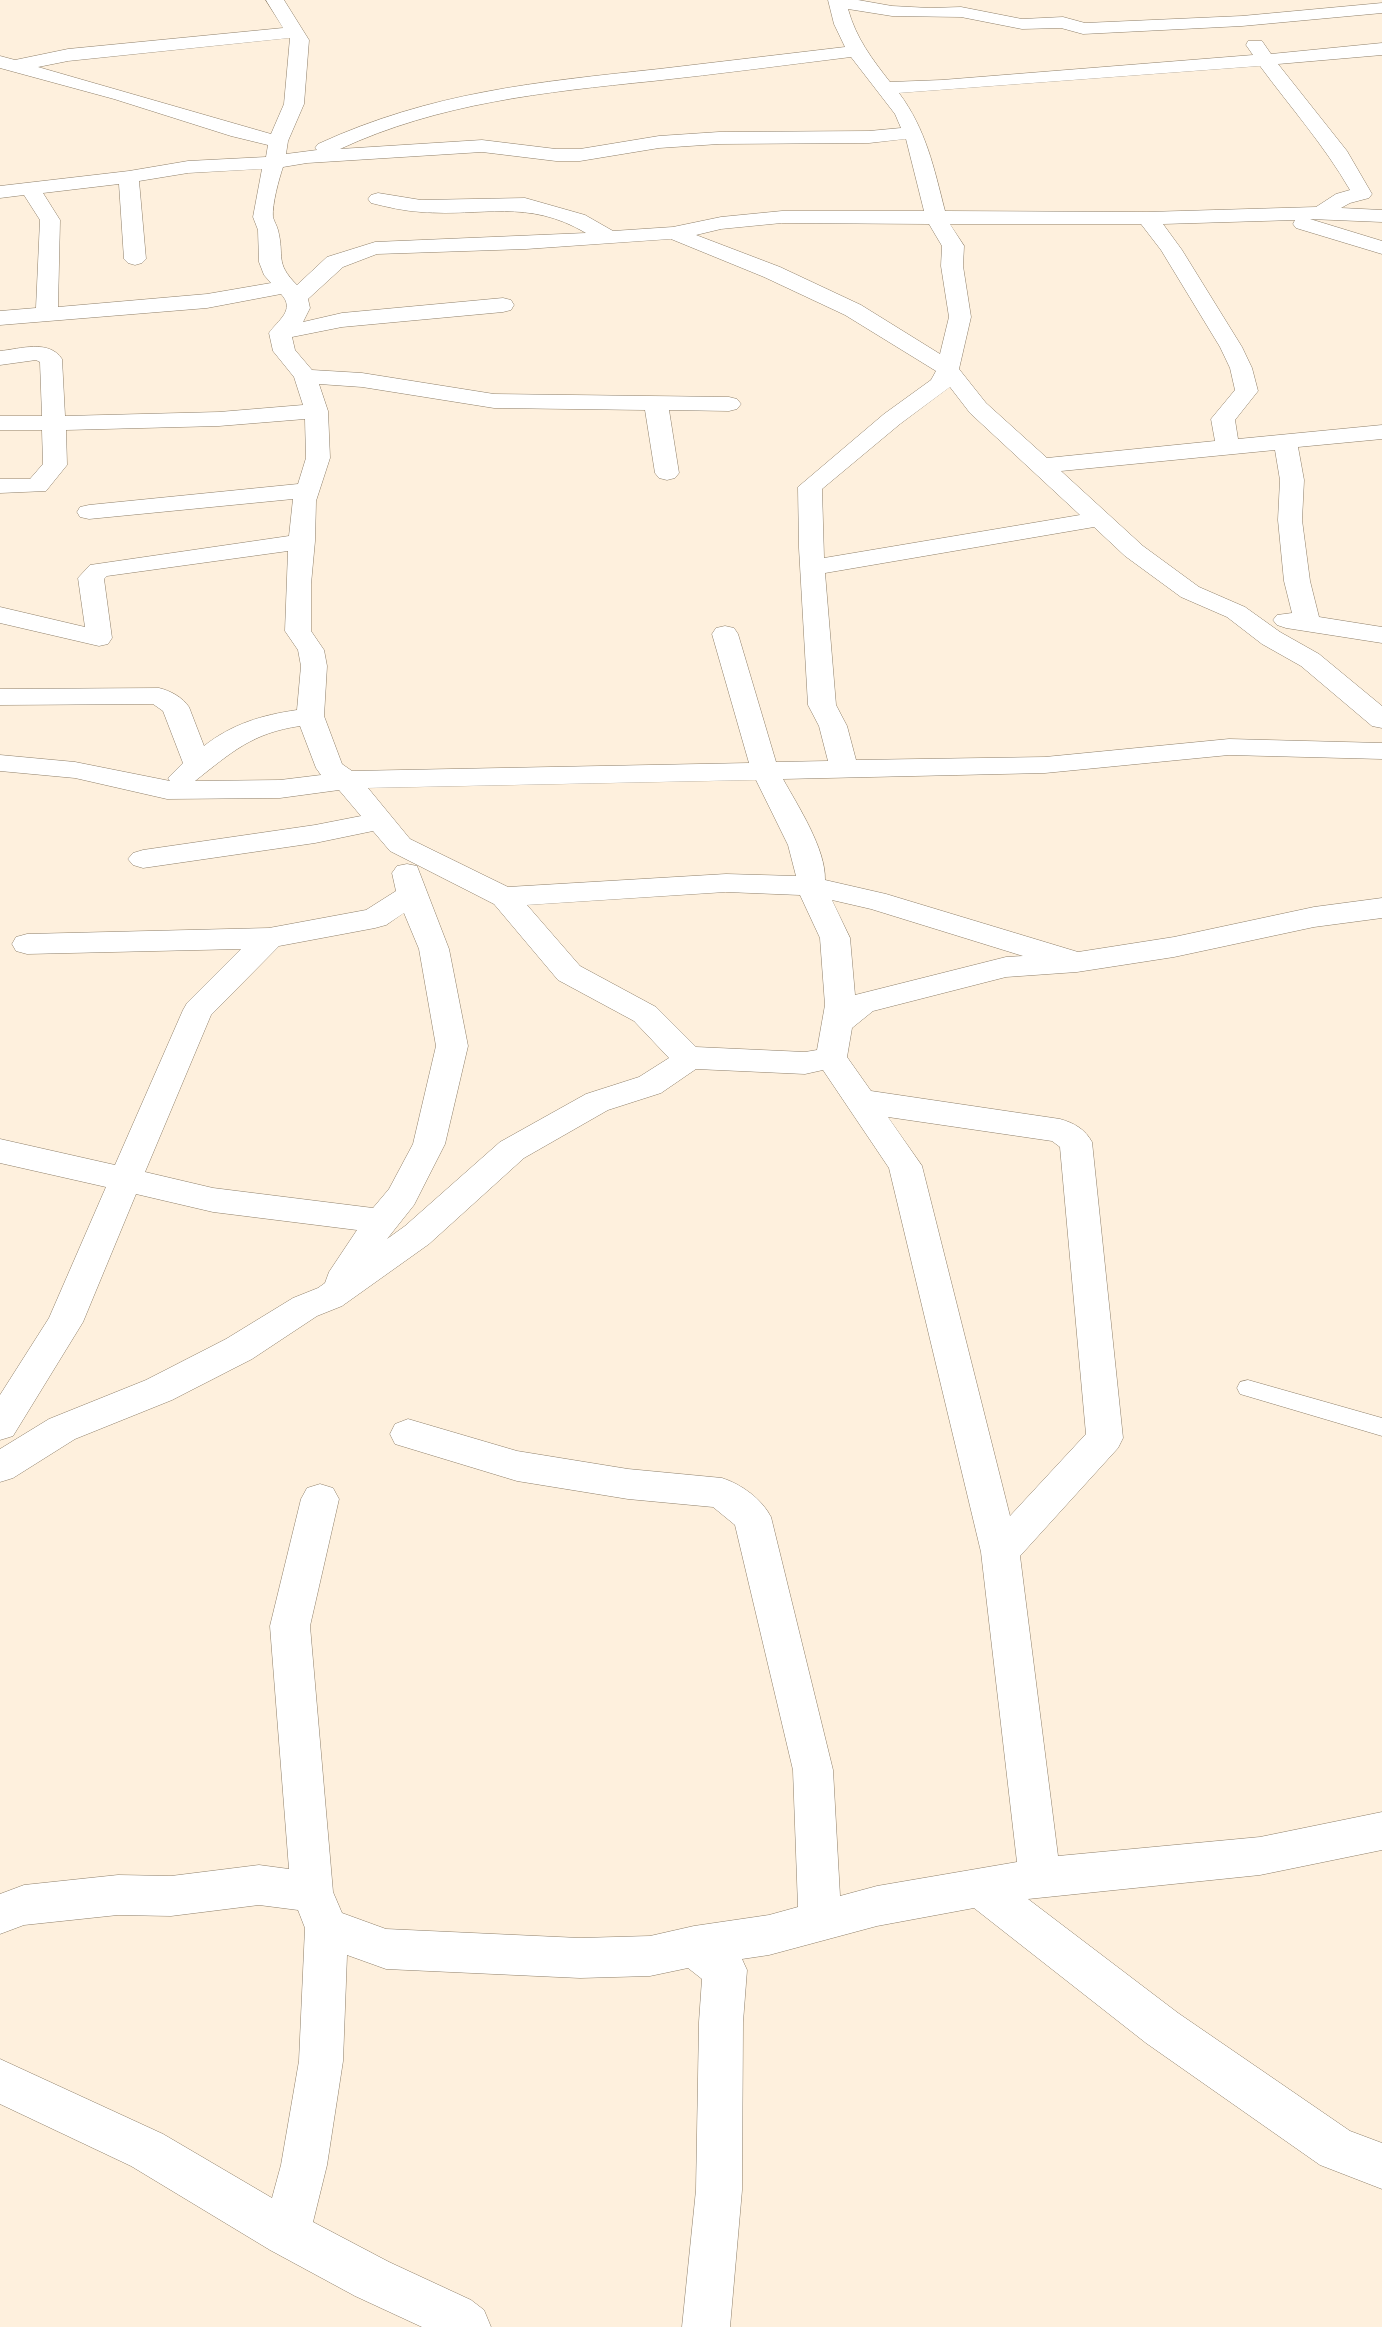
<!DOCTYPE html>
<style>
body{margin:0}
canvas{display:block;background:#fef0dd}
</style>
<canvas width="1382" height="2327"></canvas>
<script>
const c = document.querySelector('canvas').getContext('2d');
c.lineJoin = 'round';
function trace(path, color, width, dash) { c.strokeStyle = color; c.lineWidth = width; c.lineCap = dash ? 'butt' : 'round'; c.setLineDash(dash || []); c.stroke(path); }
function fill(path, color) { c.fillStyle = color; c.fill(path, 'evenodd'); }
const lane = new Path2D(`
 M1248,1380L1382,1418V1436L1240,1394L1237,1388L1240,1382Z`);
const street = new Path2D(`
 M266,0H284L309,40L304,104L288,141L286,154L317,150L315,148L318,144C431,92 537,82 659,69C721,62 783,54 845,47L834,24L828,0H858L892,6L930,8L961,7L1022,19L1063,17L1085,23L1242,16L1382,3V13L1242,26L1083,34L1061,28L1022,29L961,17L892,16L848,9C856,38 872,59 890,82L942,80L1253,55L1246,45L1248,41H1262L1271,54L1382,43V55L1278,64L1347,151L1372,194L1369,198L1350,203L1341,208L1382,210V222L1310,219L1382,241V254L1296,228L1293,224L1295,220L1163,224L1182,250L1242,347L1252,368L1258,391L1235,420L1238,439L1382,425V439L1298,447L1304,480L1302,520L1310,581L1319,617L1382,627V643L1286,628L1277,625L1273,620L1277,615L1292,613L1284,581L1278,520L1280,480L1275,450L1061,471L1143,546L1199,587L1245,607L1280,632L1319,654L1382,706V728L1372,726L1301,666L1262,644L1227,617L1181,597L1125,556L1094,527L825,573L836,705L847,726L856,760L1045,757L1229,739L1382,743V759L1229,755L1045,773L783,779C798,806 826,849 825,880L886,894L1078,952L1174,937L1314,907L1382,898V918L1314,927L1174,957L1077,972L1006,977L873,1011L852,1028L847,1057L871,1091L1060,1119C1074,1123 1085,1129 1092,1142L1123,1438L1118,1448L1020,1556L1058,1856L1260,1837L1382,1812V1850L1260,1875L1028,1899L1178,2013L1350,2131L1382,2143V2189L1320,2165L1146,2043L974,1908L877,1926L769,1955L742,1959L747,1970L743,2022L742,2190L730,2327H682L696,2190L699,2022L702,1979L688,1968L650,1976L580,1978L386,1969L347,1955L343,2061L327,2165L313,2222L389,2262L471,2300L484,2310L491,2327H422L355,2296L270,2250L131,2166L0,2104V2059L163,2134L272,2198L281,2165L299,2061L305,1928L298,1910L259,1905L171,1916L118,1915L24,1925L0,1934V1894L24,1885L118,1875L171,1876L259,1865L289,1869L270,1626L301,1499L307,1488L320,1484L333,1488L339,1499L310,1626L333,1892L342,1913L386,1929L580,1938L650,1936L694,1926L769,1915L798,1907L793,1770L735,1525L713,1507L628,1499L517,1481L395,1444L390,1434L395,1424L408,1419L517,1451L628,1469L722,1478C741,1484 762,1499 771,1517L833,1770L840,1896L877,1886L1017,1862L981,1552L889,1168L823,1070L805,1074L696,1069L661,1093L608,1110L524,1158L429,1244L342,1306L317,1316L252,1359L172,1400L75,1439L13,1478L0,1482V1449L49,1419L146,1380L226,1339L293,1298L318,1288L325,1283L329,1272L357,1230L213,1212L136,1194L83,1322L13,1436L0,1440V1395L49,1318L106,1187L0,1163V1139L115,1165L183,1010L187,1003L241,949L27,954L16,951L12,944L16,937L27,934L269,928L366,910L396,891L392,873L397,866L407,864L417,866L449,949L468,1046L445,1144L414,1205L387,1239L405,1226L500,1142L586,1094L639,1077L669,1058L634,1021L558,980L494,904L390,851L373,831L315,843L143,868L133,865L128,859L133,853L143,850L315,825L361,816L339,790L280,798L167,799L75,778L0,771V755L75,762L170,781L168,778L183,763L163,711L153,704L0,705V689L159,688C171,691 182,697 189,707L204,746C232,724 262,715 297,710L301,666L298,650L285,631L288,551L107,576L104,579L112,638L108,644L99,646L0,623V607L85,627L78,578L90,565L289,536L293,499L89,519L80,517L77,512L80,507L89,505L298,484L306,458L305,419L219,426L66,430L67,465L46,491L0,493V479H30L43,464L42,430H0V416H42L40,362L36,360L0,365V351C20,349 49,339 62,359L65,416L219,412L303,405L294,377L273,351L269,333C278,320 296,310 281,294L207,308L0,325V311L36,308L40,220L24,195L0,198V186L129,171L188,161L266,157L268,145L231,136L114,99L0,68V56L15,60L68,49L283,28ZM290,38L284,104L271,134L38,67L68,61ZM851,57L895,114L901,128L869,131L719,132L659,136L580,149H556L482,140L340,149C439,103 545,92 653,81C719,74 785,65 851,57ZM1260,66C1291,108 1324,145 1350,190L1336,194L1316,207L1147,212L945,211C934,168 926,129 899,93ZM906,139L924,211H782L721,217L673,227L613,231L585,215L525,198L421,200L378,193L371,195L368,199L371,203C387,207 404,211 421,212C483,217 527,198 586,233L375,242L327,257L297,285C274,262 285,257 278,230C277,226 274,221 273,217C272,204 279,179 283,167L307,163L482,152L556,161H580L659,148L719,144L869,143ZM262,169L253,217L258,230L259,262L264,275L271,283L207,294L58,307L60,220L43,193L119,184L124,259L128,263L135,265L142,263L146,259L139,181L188,173ZM782,223L929,224L942,246L941,266L949,317L940,354L861,305L780,267L696,235L721,229ZM950,224H1141L1161,250L1220,347L1230,368L1235,390L1211,419L1215,441L1047,458L986,403L959,369L971,317L963,266L964,246ZM671,239L764,277L845,315L936,371L931,380L884,414L798,487L799,548L808,705L819,726L828,761L776,762L738,634L734,628L725,626L716,628L712,634L749,763L352,771L342,764L324,716L327,666L324,650L311,631V584L315,541L316,501L330,458L328,411L319,384L362,387L494,408L645,410L655,473L659,478L667,480L675,478L679,473L669,410L729,411L737,409L741,404L737,399L729,397L494,394L362,373L312,370L295,350L292,337L342,327L503,312L511,310L514,305L511,300L503,298L342,313L303,322L310,308L308,299L343,267L377,254L526,249ZM950,387L970,413L1080,515L824,558L822,489L900,424ZM300,726L316,768L321,775L280,780L195,781C232,752 252,733 300,726ZM756,780L788,845L796,876L726,874L508,887L410,839L368,788ZM726,892L800,895L820,938L825,1005L817,1050L805,1052L696,1047L656,1007L580,966L527,905ZM832,900L871,909L1023,956L1006,957L855,995L850,938ZM404,913L419,949L436,1046L413,1144L389,1189L373,1208L213,1188L145,1172L211,1015L279,946L375,928L386,925ZM888,1117L1052,1141L1060,1147L1086,1434L1010,1516L922,1166Z`);
trace(lane, '#8e7f69', 1);
trace(street, '#8e7f69', 1);
fill(lane, '#fff');
fill(street, '#fff');
</script>
